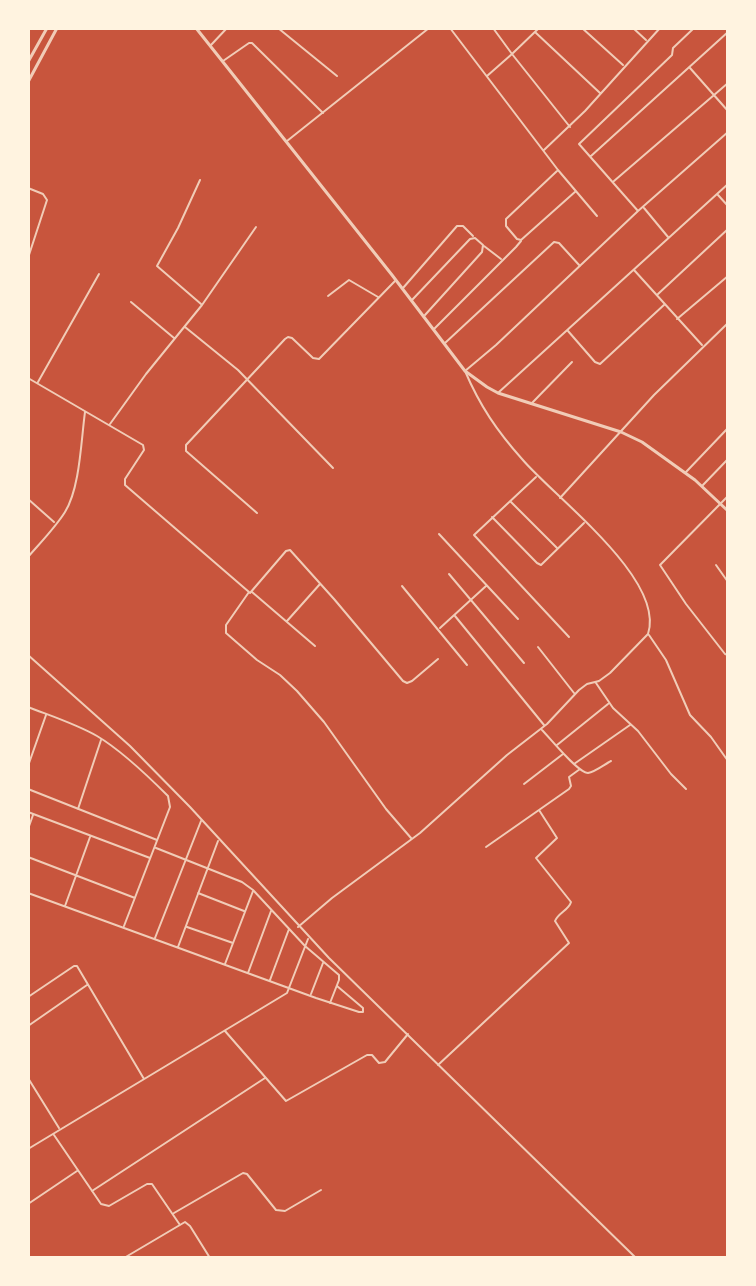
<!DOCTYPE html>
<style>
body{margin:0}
#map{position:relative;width:756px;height:1286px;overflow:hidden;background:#c8553d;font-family:Cabin,sans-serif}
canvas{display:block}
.frame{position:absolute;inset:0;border:30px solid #fff3e0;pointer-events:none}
</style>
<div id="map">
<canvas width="756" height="1286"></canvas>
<div class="frame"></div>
</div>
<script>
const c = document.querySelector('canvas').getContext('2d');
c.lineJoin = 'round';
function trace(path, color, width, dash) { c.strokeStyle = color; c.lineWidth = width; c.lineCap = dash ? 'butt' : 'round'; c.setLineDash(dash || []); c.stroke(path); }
trace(new Path2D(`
 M278,28L337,76
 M450,28L558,170L597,216
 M539,28L512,54L570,127
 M582,28L623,65
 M633,28L646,40
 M535,32L600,93
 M211,45L227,28
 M223,61L249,43H252L323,113
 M690,68L728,111
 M487,76L512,54L493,28
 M287,141L429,28
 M544,150L585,111L660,28
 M591,156L728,32
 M557,171L506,219V226L517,239L521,240L576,191
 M200,180L178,228L157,266L201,304
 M614,181L728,83
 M28,188L43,194L47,200L28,258
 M718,195L728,206
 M644,208L668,237
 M638,211L579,144L672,55L673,48L694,28
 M484,246L501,259
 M634,270L702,345
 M403,288L457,226H463L473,236
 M658,294L728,229
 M328,296L349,280L378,297
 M412,300L470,239L475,238L483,245L482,252L425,315
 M131,302L174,338
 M677,319L728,276
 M185,327L238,370L333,468
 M434,329L516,247L521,241
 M568,331L595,362L600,364L665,304
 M445,343L554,242L559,243L580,266
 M28,378L143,445L144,450L125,479V485L249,592L226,625V633L257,660L280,675L297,691L324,722L386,809L411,838
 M38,382L99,274
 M499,392L728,184
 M531,404L572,362
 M110,424L146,374L202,305L256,227
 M686,472L728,428
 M536,477L474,535L569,637
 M702,486L728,459
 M728,496L660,565L686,604L725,654L728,655
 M560,498L654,395L728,323
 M28,499L54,522
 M511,502L557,548
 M257,513L186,451V445L285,339L288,337L292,338L313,358L319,359L395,281
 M492,517L537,563L541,565L584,523
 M439,534L518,619
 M28,557C40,543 55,528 65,512C80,488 81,441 85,412
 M716,565L728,582
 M449,574L524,663
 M402,586L467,665
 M252,592L315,646
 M250,593L286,551L290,550L334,599L403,681L407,683L412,681L438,659
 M455,616L544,725
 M287,621L320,584
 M440,628L486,586
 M649,635L666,660L690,715L711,737L728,761
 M538,647L574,693
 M28,655L130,746L190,807L329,958L636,1258
 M596,683L613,708L638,731L671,774L686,789
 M28,707C51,716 76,724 97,736C119,749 150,778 168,796L170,807L124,926
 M542,730C550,738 578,773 588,773C595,772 605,764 611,761
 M557,745L608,704
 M574,764L630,725
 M28,766L46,715
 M524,784L563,754
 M28,789L157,840
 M78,809L101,740
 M28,812L150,858
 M28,829L33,815
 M486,847L569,789L571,786L569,777L580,769
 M156,848L242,882L253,890L305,946L339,975V980L330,1003
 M28,857L135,898
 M28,893L316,998L359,1012H363V1008L337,986
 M198,893L244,911
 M65,906L90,837
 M187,927L233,943
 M298,927L332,898L420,833L507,755L547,724L579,690L587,684L599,681L610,673L648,634C666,579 554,497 522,459C497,431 480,406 465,371L496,345L638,211L728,132
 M155,938L201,821
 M178,947L218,841
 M225,964L253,891
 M248,973L271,911
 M270,980L289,929
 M311,994L323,963
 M28,997L74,966H77L144,1079
 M28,1026L87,985
 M225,1031L286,1101L367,1055H372L379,1063L385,1062L408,1034
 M438,1065L569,943L555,921C558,913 569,910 571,902L536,858L557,838L539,810
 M28,1078L59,1128
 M54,1135L101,1204L109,1206L147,1184H152L180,1225
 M28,1149L287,993L308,939
 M92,1191L265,1078
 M28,1204L77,1171
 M174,1213L243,1173L247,1174L276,1210L285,1211L321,1190
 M124,1258L185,1222L190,1226L210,1258`), '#f1ccb7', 2);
trace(new Path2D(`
 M196,28L392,275L465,371L487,387L498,393L621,432L642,442L695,480L728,511
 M28,62L47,28
 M28,82L57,28`), '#f1ccb7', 3);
</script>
